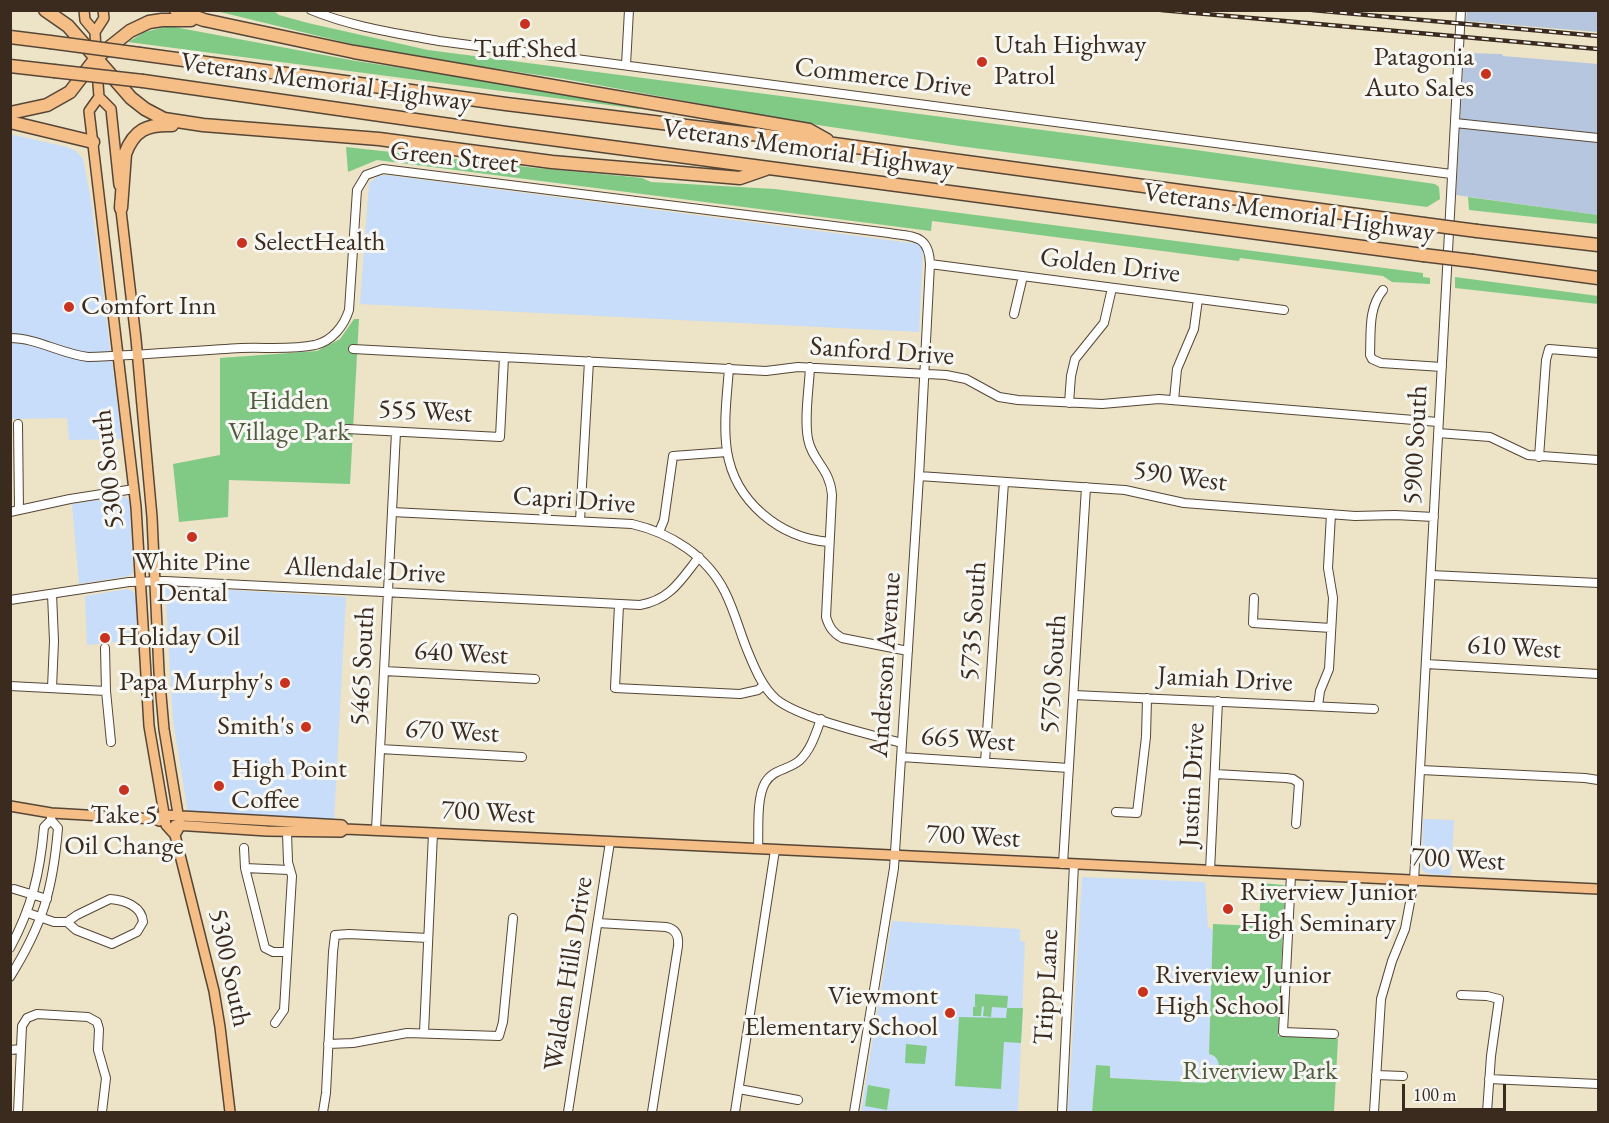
<!DOCTYPE html>
<style>
body{margin:0}
#map{position:relative;width:1609px;height:1123px;overflow:hidden;background:#ede3c6;font-family:"EB Garamond",serif}
canvas{display:block}
.frame{position:absolute;inset:0;border:12px solid #3b2a1e;pointer-events:none}
.scale{position:absolute;left:1402px;top:1084px;width:104px;height:27px;box-sizing:border-box;border:3px solid #3b2a1e;border-top:0;padding-left:8px;font-size:18px;line-height:21px;white-space:nowrap;color:#3b2a1e;-webkit-text-stroke:4px #f6f6f2;paint-order:stroke}
</style>
<div id="map">
<canvas width="1609" height="1123"></canvas>
<div class="frame"></div>
<div class="scale">100 m</div>
</div>
<script>
const c = document.querySelector('canvas').getContext('2d');
c.lineJoin = 'round';
function fill(path, color) { c.fillStyle = color; c.fill(path, 'evenodd'); }
function trace(path, color, width, dash) { c.strokeStyle = color; c.lineWidth = width; c.lineCap = dash ? 'butt' : 'round'; c.setLineDash(dash || []); c.stroke(path); }
function write(font, color, halo, rows, align = 'center') {
  c.font = font + ' "EB Garamond",serif'; c.lineWidth = 6; c.setLineDash([]); c.textBaseline = 'middle'; c.strokeStyle = halo; c.fillStyle = color; for (const [text, x, y, turn = 0] of rows) {
    c.save(); c.translate(x, y); c.rotate((+turn || 0) * Math.PI / 180); c.textAlign = isNaN(turn) ? turn : align; if (halo) c.strokeText(text, 0, 0); c.fillText(text, 0, 0); c.restore();
  }
}
fill(new Path2D(`
 M10,134L67,147L76,151L83,159L91,200L122,439L69,440L67,418L11,419Z
 M386,175L919,244L923,250L919,332L360,304L369,183L378,176Z
 M124,496L129,500L130,506L133,573L129,576L79,584L72,504Z
 M165,586L346,597L334,821L188,813L173,721Z
 M127,589L134,592L136,597L137,640L87,645L85,596Z
 M1423,819L1454,820L1451,875L1429,874L1422,870Z
 M1082,877L1205,882L1208,927L1213,930L1209,1054L1217,1058L1219,1064L1217,1073L1207,1077V1083L1109,1078L1096,1065L1092,1112H1068Z
 M892,921L1020,929V941L1025,942L1018,1112H861Z`), '#c7ddf9');
fill(new Path2D(`
 M1467,11H1598V32L1466,21Z
 M1464,53L1502,54L1503,56L1598,64V215L1456,195Z`), '#b5c6de');
fill(new Path2D(`
 M216,11H274L279,15L308,23L428,50L1196,150L1435,184L1439,187L1440,199L1427,207L959,146L811,124L565,79L384,52Z
 M169,26L356,61L640,104L639,109L128,42L145,32Z
 M346,147L536,168L633,177L642,178L651,182L775,189L1423,273V277L1430,278V284L1392,282L1383,276L1240,258L1239,261L932,221L931,231L377,160L348,172Z
 M1468,197L1598,215V224L1469,210Z
 M1455,277L1598,296V304L1455,288Z
 M354,319H359L350,484L229,480L228,517L179,522L173,464L220,455V358L317,351L340,339Z
 M1261,883L1284,885L1285,886L1278,1036L1338,1039L1334,1112H1092L1096,1065L1110,1066V1078L1207,1083V1077L1217,1073C1221,1064 1218,1056 1209,1054L1213,924L1259,926Z
 M975,994L1008,996L1007,1008H1023L1021,1043L1004,1042L1001,1089L955,1086L959,1017L1006,1018L1007,1008L992,1007L991,1017L983,1016L984,1007L982,1006L981,1016H973V1007L978,1006H975Z
 M906,1044L927,1046L925,1064L905,1063Z
 M868,1085L890,1089L887,1110L865,1106Z`), '#80ca86');
const minor = new Path2D(`
 M311,10C352,27 396,33 439,41L1451,174
 M626,65L629,10
 M1455,123L1598,138
 M930,264L1284,310
 M1383,290C1368,308 1371,332 1370,355L1372,359L1381,363L1442,367
 M1014,314L1023,276
 M10,338C37,338 61,354 88,357C139,355 190,351 241,348C265,347 291,350 315,345C332,341 344,326 349,310L357,190L366,175L383,169L889,233C913,237 929,234 930,264L919,476L894,868L854,1112
 M353,349L766,371L798,367L946,375L966,379L999,397L1018,400L1102,404L1159,399L1438,422
 M810,367C809,389 804,418 808,439C812,461 830,468 832,495L826,617C829,627 833,633 842,638L908,651
 M729,368C727,395 723,425 727,451C735,502 780,538 829,542
 M1174,400L1177,369L1194,329L1198,299
 M1069,403L1071,376L1075,359L1104,323L1112,288
 M18,424L19,510
 M347,429L500,437L504,357
 M1438,433L1490,437L1528,455L1598,460
 M1539,457L1546,360L1549,349L1598,353
 M919,476L1125,490L1184,503L1355,516L1395,515L1434,517
 M10,512L70,499L134,489
 M392,512L632,524C671,533 707,556 725,592C735,612 740,633 748,652C755,669 763,688 776,699C799,718 871,735 902,743
 M580,521L589,361
 M659,532L664,520L673,456L727,452
 M1431,575L1598,583
 M52,594L54,641L52,688
 M1254,598L1253,623L1331,628
 M10,600L129,582L165,581L640,605C670,600 681,580 699,557
 M619,605L615,688L740,694L758,690L764,685
 M105,648L106,691L111,742
 M1426,664L1598,674
 M384,671L535,679
 M10,686L106,691
 M1074,695L1374,709
 M1318,706L1320,691L1329,669L1333,598L1328,568L1331,514
 M380,749L522,757
 M901,757L1069,768
 M985,762L1004,482
 M1421,770L1585,778L1598,780
 M1215,774L1286,778L1293,779L1299,783L1296,824
 M1116,812L1137,813L1146,737L1147,698
 M376,830L396,432
 M244,848L245,868L265,948L273,952H287
 M758,849C759,831 756,799 765,783C773,769 788,770 799,761C811,750 816,733 821,719
 M1063,864L1086,487
 M245,868L289,870
 M1210,871L1218,701
 M1291,875L1283,1032L1334,1034
 M14,889L47,899
 M110,899C124,900 142,906 143,922L137,932L112,944L76,930L67,922L77,915Z
 M28,913L54,922H67
 M598,923L666,927C676,929 679,936 678,946L652,1112
 M10,948C32,907 40,873 44,827L51,820
 M10,977C43,924 53,889 58,828L51,820V813
 M1461,995L1487,996L1499,999L1491,1056L1487,1112
 M275,1023L284,1010L292,876L288,862L287,832
 M424,1033L433,833
 M328,1044L353,1043L407,1033L499,1036L503,1022L513,918
 M10,1050L21,1049
 M1376,1075L1403,1076
 M1489,1079L1598,1084
 M739,1089L798,1100
 M18,1112L22,1026L27,1018L37,1014L88,1017L97,1022L99,1029L98,1050L106,1078L102,1112
 M323,1112L326,1093L333,952L335,935L349,934L428,938
 M568,1112L610,842
 M735,1112L775,850
 M1062,1112L1074,864
 M1374,1112L1381,999L1392,961L1405,929L1414,881L1461,10`);
const major = new Path2D(`
 M84,10L85,20L95,32
 M96,53L95,32L104,18L103,10
 M97,70L99,97L89,111L136,507L149,726L166,825L175,835L214,991L220,1027L230,1112
 M99,97L111,109L119,185
 M120,202L136,339L152,517L159,672L164,729L180,826L175,835
 M10,806L51,813L155,819L159,821
 M155,819L164,815L342,825L345,829L433,833L1598,889
 M175,825L267,831L341,832L345,829`);
const highway = new Path2D(`
 M45,10L68,26L131,98L145,109L164,119L203,125L379,139L552,162L740,178L766,169
 M176,10L204,20L354,52L809,130L827,140
 M10,37L50,42
 M140,54L506,104L834,144L1424,224
 M10,66L54,71
 M143,81L506,133L1423,255
 M10,113L47,105L70,92L96,58L130,31L149,22L162,20H191
 M10,122L93,142
 M121,208L125,154C134,130 147,124 172,125
 M1477,231L1598,245
 M1473,261L1598,278`);
trace(minor, '#564637', 10);
trace(major, '#564637', 12);
trace(highway, '#564637', 15);
trace(minor, '#fff', 8);
trace(major, '#f6be87', 9);
trace(highway, '#f6be87', 12);
const rail = new Path2D(`
 M1161,10L1598,49
 M1312,10L1598,36`);
trace(rail, '#3b2a1e', 4.5);
trace(rail, '#f6f6f2', 2, [7]);
const highwayBridge = new Path2D(`
 M50,42L140,54
 M54,71L143,81
 M1424,224L1477,231
 M1423,255L1473,261`);
trace(highwayBridge, '#564637', 15, []);
trace(highwayBridge, '#f6be87', 12);
for (const [x, y, r, color] of [
 [525,24,6,"#c8321e"],
 [982,62,6,"#c8321e"],
 [1486,74,6,"#c8321e"],
 [242,243,6,"#c8321e"],
 [69,307,6,"#c8321e"],
 [192,537,6,"#c8321e"],
 [105,638,6,"#c8321e"],
 [285,683,6,"#c8321e"],
 [306,727,6,"#c8321e"],
 [219,786,6,"#c8321e"],
 [124,790,6,"#c8321e"],
 [1228,909,6,"#c8321e"],
 [1143,992,6,"#c8321e"],
 [950,1013,6,"#c8321e"]
]) { const dot = new Path2D(); dot.arc(x, y, r, 0, 2 * Math.PI); c.fillStyle = color; c.fill(dot); trace(dot, '#f6f6f2', 2); }
write('27px', '#3b2a1e', '#f6f6f2', [
 ["Utah Highway",994,46],
 ["Patrol",994,77],
 ["Tuff Shed",525,50,"center"],
 ["Patagonia",1474,58,"right"],
 ["Auto Sales",1474,89,"right"],
 ["SelectHealth",254,243],
 ["Comfort Inn",81,307],
 ["White Pine",192,563,"center"],
 ["Dental",192,594,"center"],
 ["Holiday Oil",117,638],
 ["Papa Murphy's",273,683,"right"],
 ["Smith's",294,727,"right"],
 ["High Point",231,770],
 ["Coffee",231,801],
 ["Take 5",124,816,"center"],
 ["Oil Change",124,847,"center"],
 ["Riverview Junior",1240,893],
 ["High Seminary",1240,924],
 ["Riverview Junior",1155,976],
 ["High School",1155,1007],
 ["Viewmont",938,997,"right"],
 ["Elementary School",938,1028,"right"]
], 'left');
write('27px', '#3b2a1e', '#f6f6f2', [
 ["Commerce Drive",883,78,7],
 ["Veterans Memorial Highway",326,83,8],
 ["Veterans Memorial Highway",808,149,8],
 ["Green Street",454,158,6],
 ["Veterans Memorial Highway",1289,213,8],
 ["Golden Drive",1110,266,7],
 ["Sanford Drive",882,352,4],
 ["555 West",425,412,3],
 ["5900 South",1416,445,-87],
 ["5300 South",109,469,-96],
 ["590 West",1180,477,8],
 ["Capri Drive",574,501,4],
 ["Allendale Drive",365,571,3],
 ["5735 South",974,621,-86],
 ["610 West",1514,648,3],
 ["640 West",461,654,3],
 ["Anderson Avenue",886,665,-86],
 ["5465 South",363,666,-87],
 ["5750 South",1054,674,-86],
 ["Jamiah Drive",1225,680,3],
 ["670 West",452,732,3],
 ["665 West",968,740,4],
 ["Justin Drive",1193,785,-87],
 ["700 West",488,813,3],
 ["700 West",973,837,3],
 ["700 West",1458,860,3],
 ["5300 South",229,968,78],
 ["Walden Hills Drive",569,974,-81],
 ["Tripp Lane",1047,987,-87]
]);
write('27px', '#505a3d', '#f6f6f2', [
 ["Hidden",289,402],
 ["Village Park",289,433],
 ["Riverview Park",1260,1072]
]);
</script>
